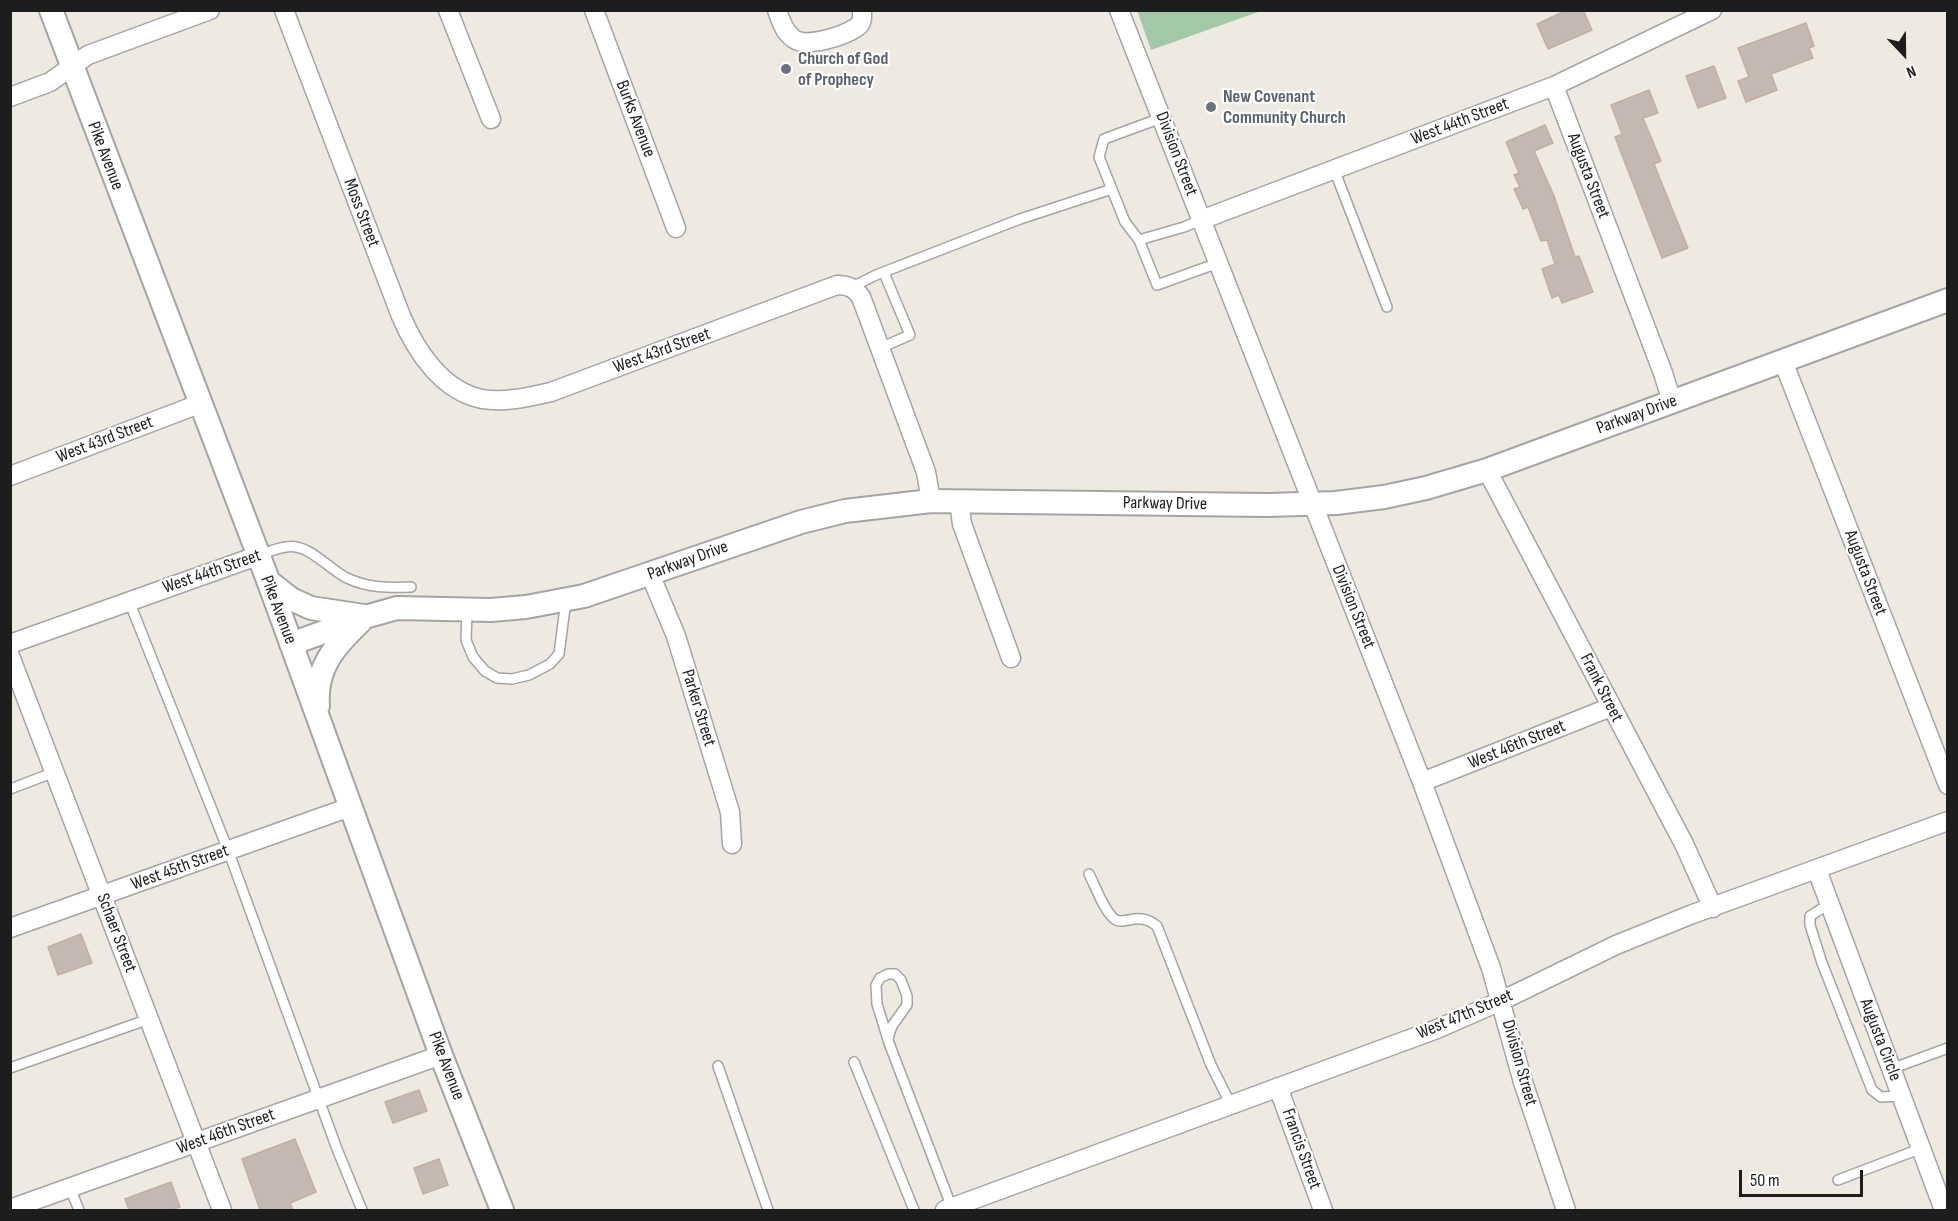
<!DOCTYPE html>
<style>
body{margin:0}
#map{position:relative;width:1958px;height:1221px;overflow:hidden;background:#eeeae2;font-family:"Sofia Sans Condensed",sans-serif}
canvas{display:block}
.frame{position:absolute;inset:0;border:12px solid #1d1d1d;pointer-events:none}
.north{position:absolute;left:1874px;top:24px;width:60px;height:60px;-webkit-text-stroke:4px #fff;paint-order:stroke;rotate:158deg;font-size:16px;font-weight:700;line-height:24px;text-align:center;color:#1d1d1d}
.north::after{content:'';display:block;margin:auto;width:21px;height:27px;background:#1d1d1d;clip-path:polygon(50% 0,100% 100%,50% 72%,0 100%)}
.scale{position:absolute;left:1739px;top:1170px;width:124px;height:27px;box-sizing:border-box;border:3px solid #1d1d1d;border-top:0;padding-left:8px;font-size:18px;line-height:21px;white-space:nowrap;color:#1d1d1d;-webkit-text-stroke:4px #fff;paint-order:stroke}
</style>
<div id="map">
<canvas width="1958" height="1221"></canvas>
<div class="frame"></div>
<div class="north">N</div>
<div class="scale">50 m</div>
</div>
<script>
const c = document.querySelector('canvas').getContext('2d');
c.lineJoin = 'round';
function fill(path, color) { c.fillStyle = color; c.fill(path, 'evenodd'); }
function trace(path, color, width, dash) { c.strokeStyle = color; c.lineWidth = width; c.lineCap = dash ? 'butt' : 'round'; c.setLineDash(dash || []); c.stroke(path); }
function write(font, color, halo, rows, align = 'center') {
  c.font = font + ' "Sofia Sans Condensed",sans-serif'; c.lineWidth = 4.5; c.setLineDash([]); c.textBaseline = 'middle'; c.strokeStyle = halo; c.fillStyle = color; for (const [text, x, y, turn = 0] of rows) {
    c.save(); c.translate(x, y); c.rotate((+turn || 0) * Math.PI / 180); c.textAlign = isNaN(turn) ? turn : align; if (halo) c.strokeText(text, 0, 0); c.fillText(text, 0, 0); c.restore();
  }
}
fill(new Path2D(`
 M1137,10H1261V11L1151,50Z`), '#a3c8a7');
const building = new Path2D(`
 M1567,10H1583L1592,30L1548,49L1537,24Z
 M1806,23L1814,46L1809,48L1813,58L1771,74L1777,90L1746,102L1738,81L1749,77L1738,48Z
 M1714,66L1726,98L1698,108L1686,76Z
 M1649,90L1658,113L1643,118L1661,161L1654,164L1688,248L1662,258L1615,137L1622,134L1611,105Z
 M1545,125L1553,143L1534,151L1554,196L1575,257L1579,256L1593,292L1562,303L1559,295L1552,298L1542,269L1555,264L1547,240L1541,241L1528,207L1523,209L1514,189L1520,187L1514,175L1519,173L1506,142Z
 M81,934L92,963L58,975L48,947Z
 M419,1090L427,1111L393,1123L385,1102Z
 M295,1139L316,1192L290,1203L293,1210H260L242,1159Z
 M439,1159L448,1185L423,1194L414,1168Z
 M171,1182L180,1207L169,1210H129L125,1199Z`);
fill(building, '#c3b9b2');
trace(building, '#c0b0a4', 1.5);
const service = new Path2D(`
 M1161,118L1104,139L1099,157L1125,222L1139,240L1184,227L1201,220
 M1334,169L1387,307
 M1139,240L1157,285L1218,263
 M852,287L876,275L1020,219L1112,189
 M880,348L910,335L884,273
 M260,555C268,552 277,548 286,547C309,543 328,569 347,578C368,588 388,588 411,587
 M129,601L228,850L337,1149L362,1210
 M467,611L466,640L473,657L485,671L497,678L512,679L529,675L550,664L559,654L566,600
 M10,789L55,772
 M1089,874C1095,885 1105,914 1116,920C1125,925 1139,911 1157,926L1211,1065L1231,1105
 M1829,904L1810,916V925L1822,963L1872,1090L1881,1097L1901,1096
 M888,1038L892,1026L907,1005V996L901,980L895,974H888L880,978L876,985L877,1004L889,1043L952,1208
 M854,1062L914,1210
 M718,1066L768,1210
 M10,1068L149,1019
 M1891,1069L1948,1048
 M1838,1180L1922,1148
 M70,1188L79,1210`);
const minor = new Path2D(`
 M284,10L401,316C416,351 442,391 482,399C504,403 529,397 551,392L837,285C849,285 854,288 861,297L926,472L931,501
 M448,10L491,119
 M594,10L676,228
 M777,10C781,21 784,32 794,39C807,48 844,36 857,27C863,23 862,17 862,10
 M1119,10L1422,782L1491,968L1523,1082L1566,1210
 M1554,86L1663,373L1672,402
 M10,97L50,82L88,55L210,10
 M1201,220L1554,86L1712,10
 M1783,361L1948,785
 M1487,470L1684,844L1713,908
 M10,476L199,404
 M959,501L962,524L1011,658
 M650,574L676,636L730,812L732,844
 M10,644L257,556
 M10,656L222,1210
 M1422,782L1611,707
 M1817,870L1944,1210
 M10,928L350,807
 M1278,1087L1323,1210
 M10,1209L441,1055
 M945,1210L1437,1029L1501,1001L1616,945L1690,915L1948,821`);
const tertiary = new Path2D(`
 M51,10L268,580L441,1055L502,1210
 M268,581L291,599L311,608L364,616
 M291,644L365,617L397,608L491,610L526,607L584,596L801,522L845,511L931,501L1267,505L1336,503L1384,497L1426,488L1487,470L1948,300
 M318,706C315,668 334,647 360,622`);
trace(service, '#a4a4a4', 12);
trace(minor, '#a4a4a4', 21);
trace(tertiary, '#a4a4a4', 26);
trace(service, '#fff', 9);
trace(minor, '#fff', 18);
trace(tertiary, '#fff', 22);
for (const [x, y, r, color] of [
 [786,69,6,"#6b7280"],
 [1211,107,6,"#6b7280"]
]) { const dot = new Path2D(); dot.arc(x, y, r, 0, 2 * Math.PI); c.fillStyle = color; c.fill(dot); trace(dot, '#fff', 2); }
write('bold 18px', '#5b616d', '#fff', [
 ["Church of God",798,59],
 ["of Prophecy",798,80],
 ["New Covenant",1223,97],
 ["Community Church",1223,118]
], 'left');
write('18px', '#1d1d1d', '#fff', [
 ["Burks Avenue",635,119,69],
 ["West 44th Street",1460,122,-21],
 ["Division Street",1176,154,69],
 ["Pike Avenue",105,156,69],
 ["Augusta Street",1588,176,69],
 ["Moss Street",361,213,69],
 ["West 43rd Street",662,351,-20],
 ["Parkway Drive",1637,415,-20],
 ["West 43rd Street",105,440,-21],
 ["Parkway Drive",1165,504,1],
 ["Parkway Drive",688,561,-20],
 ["West 44th Street",212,572,-19],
 ["Augusta Street",1865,573,69],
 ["Division Street",1353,607,68],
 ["Pike Avenue",278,610,69],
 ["Frank Street",1601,688,63],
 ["Parker Street",698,708,73],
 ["West 46th Street",1517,745,-22],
 ["West 45th Street",180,868,-20],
 ["Schaer Street",116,933,69],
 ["West 47th Street",1465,1015,-23],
 ["Augusta Circle",1880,1040,69],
 ["Division Street",1519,1063,74],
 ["Pike Avenue",446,1066,69],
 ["West 46th Street",226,1132,-20],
 ["Francis Street",1301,1149,70]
]);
</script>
